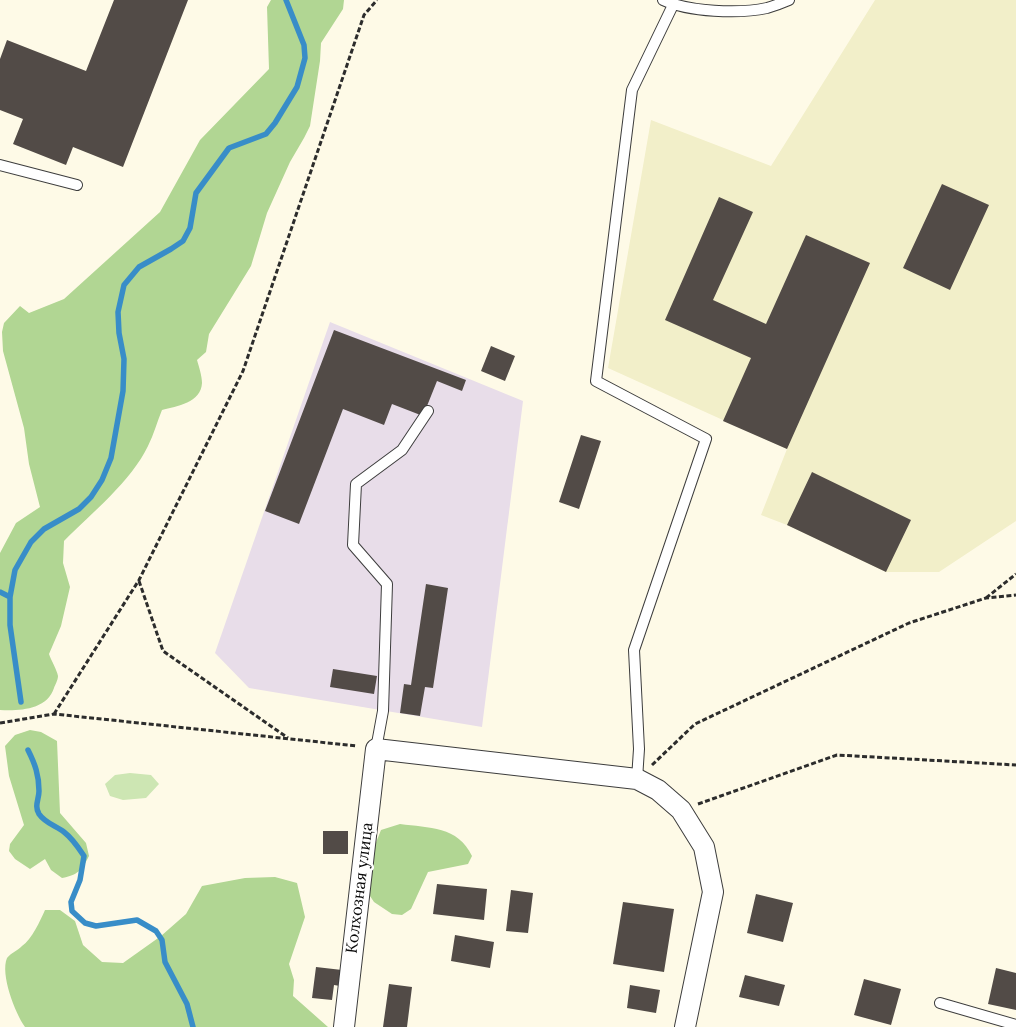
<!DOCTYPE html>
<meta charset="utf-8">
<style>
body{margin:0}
canvas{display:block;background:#fefae7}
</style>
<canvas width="1016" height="1027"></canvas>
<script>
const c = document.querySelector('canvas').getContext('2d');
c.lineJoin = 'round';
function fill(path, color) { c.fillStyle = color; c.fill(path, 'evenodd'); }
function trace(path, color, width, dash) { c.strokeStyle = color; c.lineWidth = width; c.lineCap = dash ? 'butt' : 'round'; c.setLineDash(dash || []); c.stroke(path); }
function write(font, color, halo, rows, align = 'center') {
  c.font = font + ' Lora,serif'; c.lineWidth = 5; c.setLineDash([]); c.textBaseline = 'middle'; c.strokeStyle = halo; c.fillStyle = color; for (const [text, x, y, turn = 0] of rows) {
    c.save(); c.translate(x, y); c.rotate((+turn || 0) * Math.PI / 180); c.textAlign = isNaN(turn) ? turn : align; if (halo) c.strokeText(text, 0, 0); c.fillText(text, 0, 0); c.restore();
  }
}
fill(new Path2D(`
 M330,322L523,401L482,727L249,688L215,653Z`), '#e8dde9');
fill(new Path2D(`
 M875,0H1016V521L939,572H886L787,525L761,515L787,449L608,368L651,120L771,166Z`), '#f2efc9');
fill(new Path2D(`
 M130,773L151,775L159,784L146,798L123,800L110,796L105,784L115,775Z`), '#cde6b3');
fill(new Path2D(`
 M271,0H344L343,9L321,43L320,61L310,126L304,138L290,162L267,213L251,266L209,334L206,352L197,360C199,367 202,376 202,383C201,403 177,406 162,410C157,422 154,434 148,446C132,480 91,514 64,541L63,563L70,587L61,626L49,654C51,660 57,670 58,676C58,680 55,685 54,688C47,710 19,711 0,710V553L16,523L40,507L29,464L24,428L3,351L2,332L4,323L20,306L29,313L64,299L160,212L200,140L269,69L267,7Z
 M30,730L41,732L57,741L60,813L86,843L89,856C82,870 78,875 62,878L51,870L45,859L30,869L15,859L9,851L10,844L24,825L9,776L5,746L15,735Z
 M400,824C429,828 458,826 472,856L468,864L428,872L411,909L402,915L392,914L374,902L368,893L369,860L381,830Z
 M275,877L297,883L305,917L289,964L294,980L293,996L328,1027H25C15,1013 0,974 7,958C12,952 17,951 22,946C32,939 40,921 45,910H60L75,921L83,945L102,962L123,963L161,936L186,914L202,886L245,878Z`), '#b1d693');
trace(new Path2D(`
 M0,592L10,597
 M21,702L10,625V597L15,570L31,542L44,529L79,509L91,497L102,480L111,458L123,391L124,359L119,333L118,312L124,285L139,267L171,249L183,241L190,228L196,193L229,148L266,134L275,123L297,87L305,58L304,45L286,0
 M28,750C35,764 39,775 39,791C39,799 34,806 39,814C45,823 56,826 64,832C73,839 78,847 84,856L80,880L71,902L72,911L85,923L96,926L137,920L156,931L162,940L165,962L187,1004L193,1027`), '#388dc8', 5.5);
fill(new Path2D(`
 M114,0H188L123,167L73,147L66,165L13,144L23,119L0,110V59L7,40L86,71Z
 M942,184L989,205L950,290L903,268Z
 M719,197L753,212L713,300L766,324L806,235L870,263L787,449L723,421L751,358L665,320Z
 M334,330L466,380L462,391L437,381L423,416L392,404L384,425L343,409L299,524L265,511Z
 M491,346L515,356L505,381L481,371Z
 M581,435L601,441L579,509L559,502Z
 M812,472L911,520L886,572L787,525Z
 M426,584L448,588L433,688L425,687L420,716L400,713L404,684L411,685Z
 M333,669L377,676L374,694L330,687Z
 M323,831H348V854H323Z
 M437,884L487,889L484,920L433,914Z
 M511,890L533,893L528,933L506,931Z
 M756,894L793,903L783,942L747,933Z
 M623,902L674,909L664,972L613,964Z
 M455,935L494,942L490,968L451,961Z
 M316,967L342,970L340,986L334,985L332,1000L312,998Z
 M996,968L1016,973V1010L988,1004Z
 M745,975L785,985L779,1006L739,997Z
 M864,979L901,989L891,1025L854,1015Z
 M389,984L412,987L407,1027H383Z
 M630,985L660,990L656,1013L627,1008Z`), '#524b47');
const lane = new Path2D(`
 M663,0C689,12 739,14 767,8C774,6 782,3 789,0
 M0,165L77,185
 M376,749L383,711L387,584L353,545L356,484L402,450L428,411
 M637,779L639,749L634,650L706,439L596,381L632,90L673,5
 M940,1003L1016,1025`);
const street = new Path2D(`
 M344,1027L376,749L637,779L658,790L681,810L704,847L713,892L685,1027`);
trace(lane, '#3d3d3d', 12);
trace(street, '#3d3d3d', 22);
trace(new Path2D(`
 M139,581L163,651L288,738
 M986,598L1016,574
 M54,714L139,580L243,371L364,15L377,0
 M0,723L54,714L357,746
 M652,765L695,724L909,623L986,598L1016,595
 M698,804L837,755L1016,765`), '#2c2c2c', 3, [5, 2.5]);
trace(lane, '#fff', 10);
trace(street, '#fff', 20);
write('16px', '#0a0a0a', '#fff', [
 ["Колхозная улица",360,888,-83]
]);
</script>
